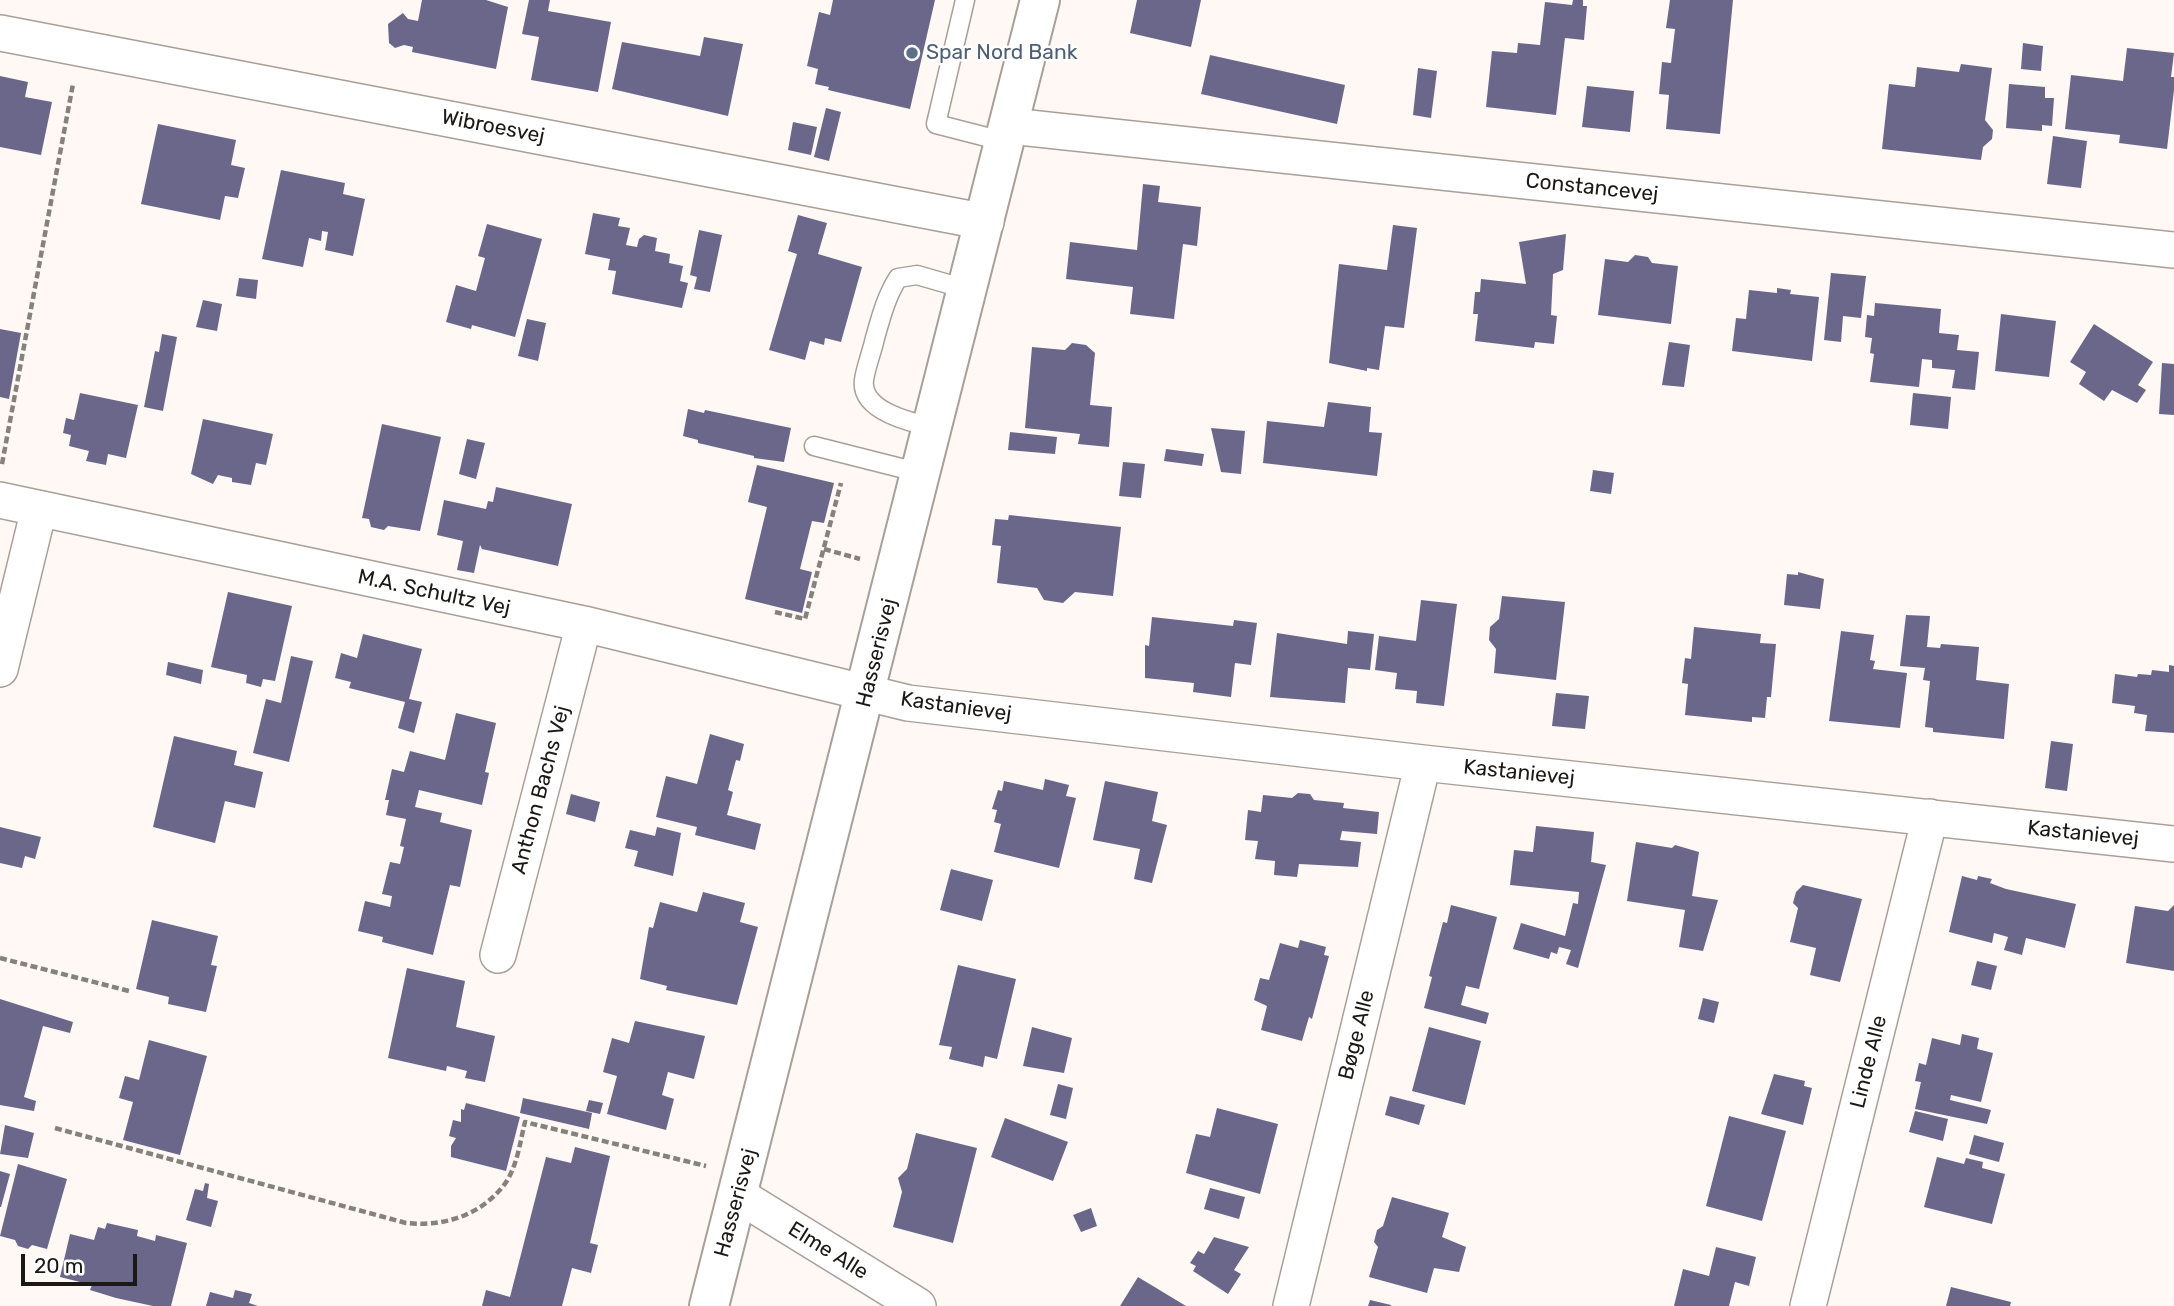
<!DOCTYPE html>
<meta charset="utf-8">
<style>
body{margin:0}
#map{position:relative;width:2174px;height:1306px;overflow:hidden;background:#fff8f4;font-family:Rubik,sans-serif}
canvas{display:block}
.scale{position:absolute;left:21px;top:1254px;width:116px;height:32px;box-sizing:border-box;border:4px solid #1b1815;border-top:0;padding-left:9px;font-size:21px;line-height:24px;white-space:nowrap;color:#1b1815;-webkit-text-stroke:5px #fff;paint-order:stroke}
</style>
<div id="map">
<canvas width="2174" height="1306"></canvas>
<div class="scale">20 m</div>
</div>
<script>
const c = document.querySelector('canvas').getContext('2d');
c.lineJoin = 'round';
function fill(path, color) { c.fillStyle = color; c.fill(path, 'evenodd'); }
function trace(path, color, width, dash) { c.strokeStyle = color; c.lineWidth = width; c.lineCap = dash ? 'butt' : 'round'; c.setLineDash(dash || []); c.stroke(path); }
function write(font, color, halo, rows, align = 'center') {
  c.font = font + ' Rubik,sans-serif'; c.lineWidth = 5; c.setLineDash([]); c.textBaseline = 'middle'; c.strokeStyle = halo; c.fillStyle = color; for (const [text, x, y, turn = 0] of rows) {
    c.save(); c.translate(x, y); c.rotate((+turn || 0) * Math.PI / 180); c.textAlign = isNaN(turn) ? turn : align; if (halo) c.strokeText(text, 0, 0); c.fillText(text, 0, 0); c.restore();
  }
}
fill(new Path2D(`
 M422,0H486L508,7L496,69L412,52L413,47L404,45L395,48L389,43L388,24L403,13L408,19L418,21Z
 M529,0H550L548,11L611,22L598,92L531,80L539,37L522,34Z
 M833,0H935L910,109L828,90L829,87L815,84L818,69L807,66L819,12L830,15Z
 M1137,0H1201L1191,47L1130,33Z
 M1573,0H1583V6H1587L1584,40L1565,38L1556,115L1486,107L1492,51L1517,53L1518,43L1540,45L1545,2L1572,5Z
 M1670,0H1733L1720,134L1666,129L1669,95L1659,94L1662,62L1671,63L1675,29L1666,28Z
 M704,37L743,44L728,116L612,89L622,42L700,56Z
 M2023,43L2043,46L2041,71L2021,69Z
 M2127,48L2174,53L2171,77H2174V90L2167,149L2119,143L2120,135L2065,129L2071,75L2123,81Z
 M1210,55L1345,85L1337,124L1201,94Z
 M1961,64L1992,68L1985,120L1993,130L1992,139L1983,147L1981,160L1882,149L1889,84L1915,87L1917,67L1959,72Z
 M1418,68L1437,71L1431,118L1413,115Z
 M0,76L28,82L25,97L52,102L41,155L0,147Z
 M2009,84L2045,87V98H2054L2052,126L2042,125V131L2006,128Z
 M1587,86L1634,91L1630,132L1582,127Z
 M826,108L841,112L829,161L814,157Z
 M793,122L817,127L811,155L788,150Z
 M158,124L236,140L231,165L245,168L238,198L225,196L220,220L141,204Z
 M2053,136L2087,141L2081,188L2047,184Z
 M281,170L345,183L343,194L365,199L353,256L325,250L328,232L322,231L321,241L309,238L303,267L262,259Z
 M1143,184L1160,186L1158,202L1201,207L1197,246L1183,244L1174,319L1130,314L1133,287L1066,279L1070,242L1137,250Z
 M593,213L620,218L618,226L630,228L626,245L637,247L639,239L644,235L657,238L655,251L670,254L669,263L683,266L680,281L688,283L682,308L612,294L616,271L608,270L610,259L585,254Z
 M798,215L827,223L818,254L862,267L841,342L825,338L824,345L810,341L805,360L769,350L797,254L788,251Z
 M487,224L542,239L515,337L472,325L471,329L446,322L456,285L476,291L485,258L478,256Z
 M1393,225L1417,228L1404,328L1385,326L1379,370L1367,368V371L1329,363L1339,264L1387,270Z
 M699,230L722,235L710,292L694,289L697,277L690,275Z
 M1566,234L1563,270L1553,274L1551,315L1557,316L1554,344L1535,342L1534,348L1475,341L1478,314H1473L1475,292H1480L1481,279L1526,284L1519,242Z
 M1635,255L1648,257L1652,263L1678,266L1671,324L1598,315L1605,259L1628,262Z
 M1831,273L1866,276L1861,318L1843,316L1841,342L1824,340Z
 M239,278L258,280L256,299L236,296Z
 M1777,288L1791,290L1790,294L1819,297L1812,361L1732,351L1736,318L1746,319L1749,290L1777,293Z
 M203,300L222,304L217,331L196,327Z
 M1875,303L1941,309L1939,333L1959,335L1957,350L1979,352L1975,390L1952,388L1955,370L1932,368V360L1922,359L1919,387L1870,382L1874,354L1870,353L1872,338L1865,337L1867,315L1874,316Z
 M2001,314L2056,321L2049,377L1995,371Z
 M527,319L546,323L538,361L518,356Z
 M2094,324L2153,362L2138,385L2146,390L2137,403L2112,390L2104,401L2079,384L2086,372L2070,362Z
 M0,329L21,333L9,399L0,397Z
 M162,334L177,337L163,411L144,407L155,351L159,352Z
 M1669,342L1690,345L1684,387L1662,385Z
 M1072,343L1086,345L1095,353L1090,405L1112,407L1109,447L1078,444L1080,434L1025,428L1032,347L1065,350Z
 M2162,363L2174,364V415L2159,414Z
 M80,393L138,405L126,458L108,454L106,465L86,461L89,451L69,446L71,435L63,433L66,418L74,420Z
 M1913,393L1951,397L1948,429L1910,425Z
 M1328,402L1371,407L1369,432L1382,433L1377,476L1263,463L1267,421L1324,427Z
 M688,409L704,413L705,410L791,428L784,462L754,458V456L698,443V440L683,436Z
 M203,419L273,434L266,465L256,463L251,485L232,482V478L218,475L213,484L191,474Z
 M382,424L441,437L420,531L388,526L384,530L371,527L369,519L362,518Z
 M1211,428L1245,431L1241,474L1221,472Z
 M1010,432L1057,437L1055,454L1008,450Z
 M467,439L485,443L476,479L459,474Z
 M1166,449L1204,454L1202,466L1164,461Z
 M1123,462L1145,464L1141,498L1119,496Z
 M757,465L834,483L824,523L812,521L800,569L812,572L802,613L745,599L767,507L748,502Z
 M1593,470L1614,473L1611,494L1590,491Z
 M496,487L572,504L558,566L482,549L480,545L474,573L457,570L463,541L437,535L444,500L486,509L488,501L493,502Z
 M1009,515L1121,527L1113,596L1075,592L1063,603L1044,600L1037,588L997,583L1001,546L992,545L995,519L1008,520Z
 M1798,572L1824,579L1820,609L1784,605L1787,574L1798,575Z
 M228,592L292,606L275,681L263,679L261,687L246,683L247,675L211,667Z
 M1502,596L1565,602L1556,680L1494,673L1496,649L1489,640L1490,627L1499,619Z
 M1421,600L1457,604L1444,706L1416,703L1417,691L1395,689L1397,673L1375,670L1379,636L1416,641Z
 M1906,615L1930,616L1927,647L1940,648L1941,644L1979,647L1976,680L2009,684L2004,739L1933,732V728L1925,727L1930,681L1923,680L1925,668L1900,666Z
 M1152,617L1233,626L1234,620L1257,623L1251,665L1235,663L1231,697L1193,692L1194,683L1145,678V645L1149,646Z
 M1694,627L1761,634L1760,643L1776,644L1771,697H1767L1765,718L1752,717V722L1685,715L1688,684L1682,683L1685,658L1691,659Z
 M1348,631L1374,634L1370,670L1348,668L1345,703L1270,697L1277,633L1347,644Z
 M1841,631L1874,635L1870,660L1875,661L1873,669L1907,673L1900,728L1829,721Z
 M363,634L422,649L409,699L422,702L414,733L398,728L405,702L349,688L351,682L335,678L341,653L357,658Z
 M291,656L313,661L289,762L253,753L266,699L281,703Z
 M168,662L203,670L201,684L166,675Z
 M2169,665L2174,666V733L2145,731L2147,715L2134,713L2135,706L2112,703L2115,674L2137,677L2138,674L2151,675L2152,670L2169,672Z
 M1556,693L1589,696L1585,729L1552,726Z
 M456,713L496,723L485,772L489,773L482,805L419,790L415,807L442,813L440,822L472,830L460,887L450,885L433,955L382,942L383,937L358,931L365,901L390,907L392,896L382,894L390,862L400,864L404,847L400,846L406,819L386,815L389,800H385L392,769L404,772L410,751L445,760Z
 M710,734L744,744L740,761L736,760L728,790L733,792L727,815L761,824L755,850L695,835L697,827L656,817L666,776L697,784Z
 M174,736L237,751L234,765L263,772L255,808L225,801L215,843L153,827Z
 M2051,741L2073,744L2067,791L2045,788Z
 M1045,779L1069,785L1066,796L1076,798L1059,868L994,852L1001,824L994,822L997,810L992,809L998,790L1002,791L1004,781L1043,790Z
 M1105,781L1158,792L1152,821L1167,825L1152,883L1134,879L1140,849L1093,840Z
 M1298,793L1310,794L1314,800L1344,803L1343,808L1379,812L1377,834L1342,831L1340,840L1361,842L1358,867L1299,864L1297,877L1274,875L1275,861L1255,859L1258,841L1245,840L1248,810L1261,812L1263,795L1292,798Z
 M571,794L600,802L595,822L566,814Z
 M1536,826L1594,832L1591,862L1606,865L1578,968L1566,964L1571,950L1559,947L1557,954L1551,952L1549,959L1513,949L1521,923L1565,936L1573,903L1578,904L1579,892L1510,885L1514,850L1533,852Z
 M0,827L41,837L35,859L25,856L22,868L0,863Z
 M657,827L681,833L673,876L634,866L638,851L625,848L630,830L655,836Z
 M1636,842L1672,848L1675,845L1699,852L1692,896L1718,900L1703,951L1679,947L1685,910L1627,901Z
 M951,869L993,880L982,921L940,910Z
 M1962,876L1977,880L1978,876L1992,879L1990,883L2006,889L2076,904L2065,948L2026,938L2022,955L2004,950L2008,937L1994,933L1992,943L1949,932Z
 M1803,885L1862,899L1840,982L1810,975L1816,948L1790,942L1798,908L1793,903L1796,892Z
 M703,892L745,903L740,922L758,927L737,1005L666,990L667,986L640,979L649,927L653,928L660,902L697,912Z
 M1451,905L1497,917L1479,989L1466,986L1461,1005L1489,1013L1486,1024L1424,1008L1432,977L1429,976L1443,922L1447,923Z
 M2174,905V971L2126,963L2135,906L2168,911Z
 M152,920L218,936L211,965L217,966L206,1012L168,1004L169,997L136,989Z
 M1300,940L1326,947L1324,955L1329,956L1312,1019L1309,1017L1302,1041L1261,1030L1267,1006L1254,1000L1260,978L1269,980L1280,943L1298,948Z
 M1977,961L1997,966L1991,990L1971,985Z
 M958,965L1016,979L997,1059L985,1056L983,1067L949,1059L952,1047L939,1045Z
 M407,968L465,981L456,1027L495,1036L485,1082L465,1078L467,1071L447,1066L446,1071L388,1058Z
 M1703,998L1719,1002L1714,1023L1698,1019Z
 M0,999L73,1022L70,1033L43,1026L24,1097L36,1101L34,1111L0,1105Z
 M635,1021L705,1036L694,1079L668,1072L662,1095L674,1099L666,1130L607,1114L617,1076L603,1072L612,1038L629,1043Z
 M1032,1027L1072,1038L1064,1073L1023,1066Z
 M1429,1027L1481,1041L1465,1105L1412,1091Z
 M1962,1034L1979,1038L1977,1049L1993,1053L1981,1102L1951,1095L1950,1100L1991,1110L1987,1124L1915,1109L1921,1082L1915,1081L1919,1063L1926,1065L1932,1038L1960,1045Z
 M149,1040L207,1056L180,1155L123,1140L133,1102L119,1098L125,1076L139,1080Z
 M1774,1074L1805,1081L1804,1086L1812,1088L1803,1125L1761,1114Z
 M1058,1084L1073,1088L1066,1119L1050,1115Z
 M1390,1096L1425,1105L1419,1125L1385,1115Z
 M523,1098L592,1113L589,1129L520,1113Z
 M589,1100L603,1103L600,1114L586,1111Z
 M466,1103L520,1117L506,1171L451,1157V1146L456,1138L449,1136L453,1120L461,1122V1109L464,1110Z
 M1217,1108L1278,1124L1260,1194L1186,1173L1196,1134L1210,1137Z
 M1915,1111L1948,1119L1943,1141L1909,1132Z
 M1729,1116L1786,1131L1762,1221L1706,1206Z
 M1005,1118L1068,1142L1053,1181L991,1157Z
 M5,1125L34,1133L28,1158L0,1154Z
 M916,1133L977,1148L953,1243L893,1227L902,1192L898,1178L907,1169Z
 M1974,1135L2004,1143L1999,1162L1969,1154Z
 M575,1147L610,1156L590,1243L598,1245L591,1273L572,1268L562,1306H482L486,1290L510,1297L546,1157L571,1163Z
 M1937,1157L1964,1164L1966,1158L1983,1162L1982,1168L2005,1174L1992,1224L1924,1207Z
 M18,1164L67,1179L47,1249L32,1245L28,1249L18,1246L15,1240L0,1236Z
 M0,1171L10,1174L1,1207H0Z
 M205,1183L209,1184L207,1198L218,1201L211,1227L186,1220L195,1189L203,1191Z
 M1210,1188L1245,1197L1239,1219L1204,1209Z
 M1392,1197L1449,1213L1442,1237L1466,1247L1459,1272L1434,1268L1427,1293L1369,1277L1378,1247L1374,1242L1377,1230L1383,1226Z
 M1091,1208L1097,1226L1081,1232L1073,1215Z
 M107,1223L138,1230L137,1236L155,1241L156,1235L187,1243L171,1306H153L116,1298L90,1290L92,1285L60,1277L70,1234L94,1240L98,1227L105,1229Z
 M1214,1237L1249,1247L1234,1270L1241,1274L1228,1294L1193,1271L1196,1266L1190,1263L1198,1251L1204,1254Z
 M1716,1247L1756,1257L1749,1286L1735,1282L1729,1306H1674L1683,1269L1709,1276Z
 M1138,1277L1186,1306H1120Z
 M1951,1287L2011,1302L2010,1306H1946Z
 M235,1290L252,1294L249,1303L258,1306H206L210,1292L233,1298Z
 M1370,1300L1391,1305V1306H1368Z`), '#6b678b');
const lane = new Path2D(`
 M965,0L936,124L1006,142
 M934,427C912,423 860,411 864,380C866,366 872,352 875,338C881,317 886,297 898,278L917,275L969,290
 M814,446L901,468L923,469`);
const street = new Path2D(`
 M0,33L986,222
 M1010,126L2174,250
 M0,500L584,624L908,703L1423,763L2174,844
 M0,669L39,509
 M498,955L584,624
 M738,1195L918,1306
 M1291,1306L1423,763
 M1808,1306L1930,817`);
const secondary = new Path2D(`
 M709,1306L1040,0`);
trace(lane, '#a99f98', 21);
trace(street, '#a99f98', 38);
trace(secondary, '#a99f98', 42);
trace(new Path2D(`
 M2,464L73,84
 M824,549L860,559
 M775,612L805,619L841,483
 M0,958L129,991
 M55,1128L406,1223C443,1227 480,1216 504,1185C517,1168 520,1142 525,1122L706,1166`), '#85817d', 4.5, [7, 3.5]);
trace(lane, '#fff', 18);
trace(street, '#fff', 35);
trace(secondary, '#fff', 38);
for (const [x, y, r, color] of [
 [912,53,7,"#5c6f8a"]
]) { const dot = new Path2D(); dot.arc(x, y, r, 0, 2 * Math.PI); c.fillStyle = color; c.fill(dot); trace(dot, '#fff', 2.5); }
write('21px', '#4e5e75', '#fff', [
 ["Spar Nord Bank",926,53]
], 'left');
write('21px', '#1b1815', '#fff', [
 ["Wibroesvej",493,127,11],
 ["Constancevej",1592,188,6],
 ["M.A. Schultz Vej",434,593,12],
 ["Hasserisvej",877,653,-76],
 ["Kastanievej",956,707,8],
 ["Kastanievej",1519,773,6],
 ["Anthon Bachs Vej",541,790,-75],
 ["Kastanievej",2083,834,6],
 ["Bøge Alle",1357,1035,-76],
 ["Linde Alle",1869,1062,-76],
 ["Hasserisvej",736,1203,-75],
 ["Elme Alle",828,1251,32]
]);
</script>
